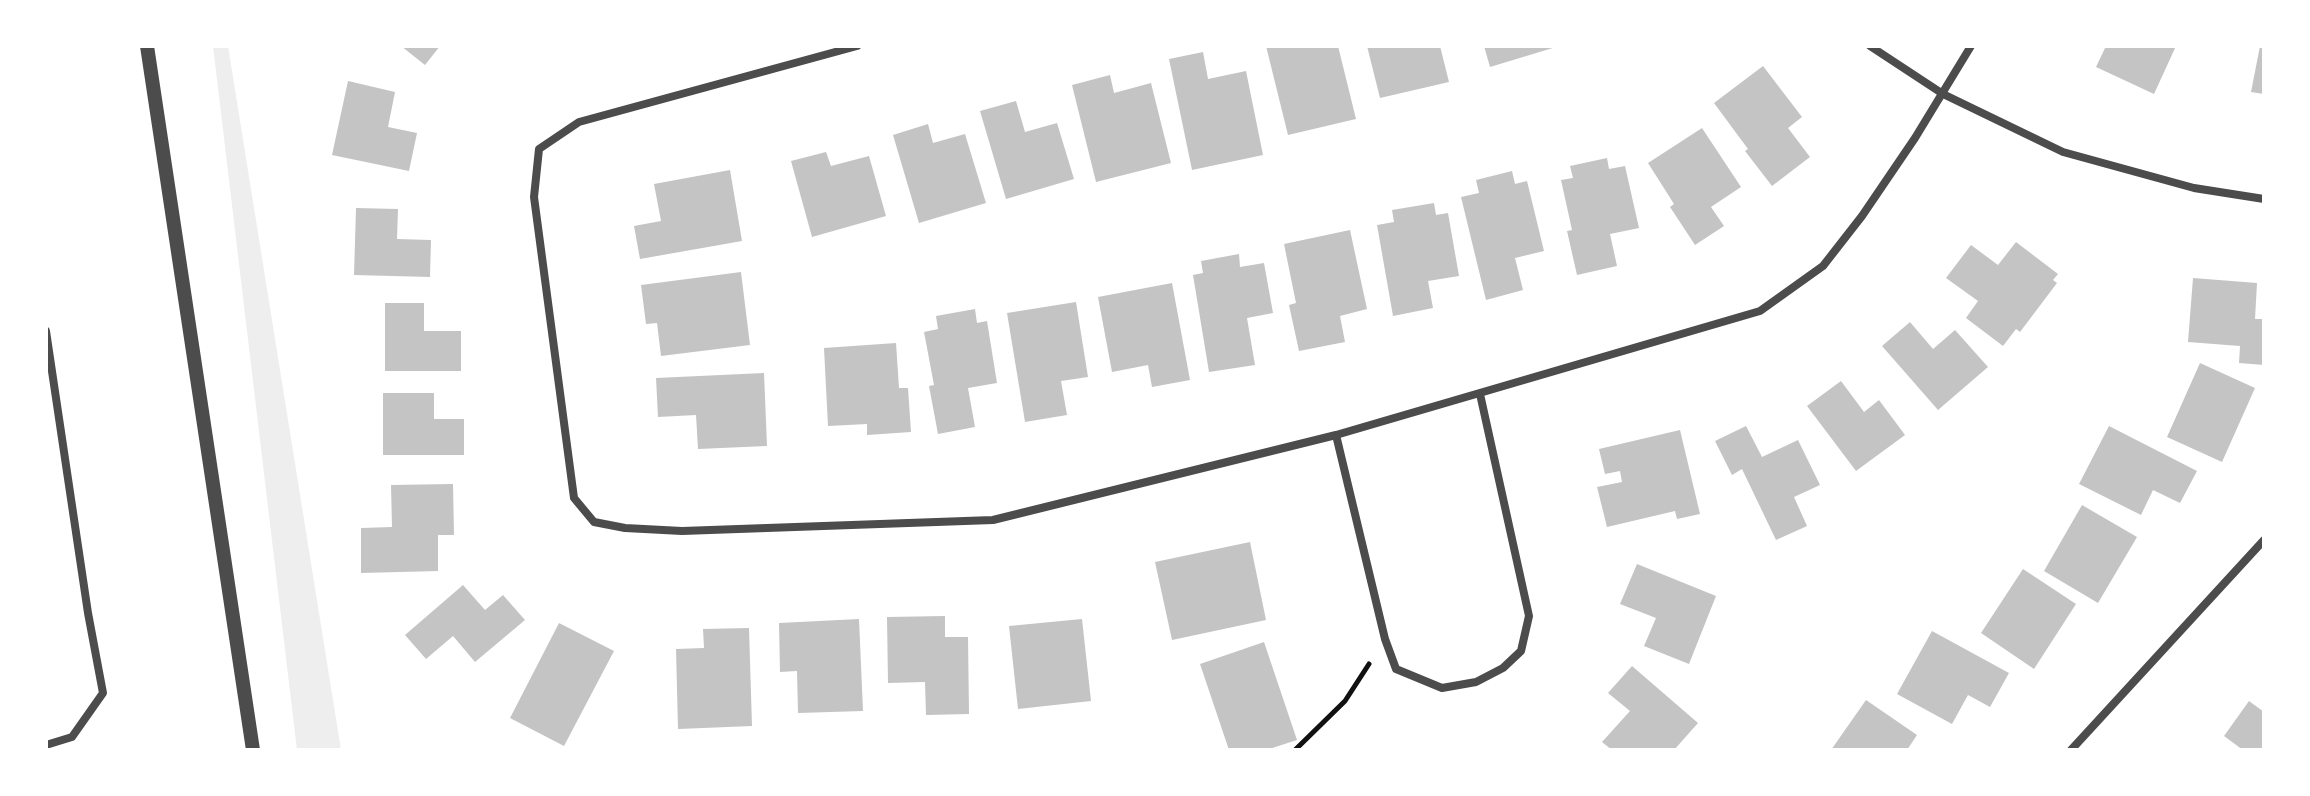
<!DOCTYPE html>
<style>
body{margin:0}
#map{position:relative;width:2310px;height:796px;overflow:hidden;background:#fff;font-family:Bitter,serif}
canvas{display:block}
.frame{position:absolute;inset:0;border:48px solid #fff;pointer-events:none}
</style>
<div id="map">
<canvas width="2310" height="796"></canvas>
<div class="frame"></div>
</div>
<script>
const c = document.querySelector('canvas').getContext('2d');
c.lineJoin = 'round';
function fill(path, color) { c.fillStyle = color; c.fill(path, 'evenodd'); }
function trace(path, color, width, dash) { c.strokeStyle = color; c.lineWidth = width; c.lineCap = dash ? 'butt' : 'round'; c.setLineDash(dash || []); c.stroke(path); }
fill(new Path2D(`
 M213,46H228L341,750H297Z`), '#eee');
fill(new Path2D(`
 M401,46H440L425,65Z
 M1266,46H1338L1356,119L1288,135Z
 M1367,46H1440L1449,82L1380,98Z
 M1484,46H1556V47L1490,67Z
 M2106,46H2176L2154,94L2096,67Z
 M2260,46H2264V94L2251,92Z
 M1203,52L1208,79L1246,71L1263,155L1192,170L1169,59Z
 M1763,66L1802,117L1788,128L1810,157L1772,186L1745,151L1748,149L1714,103Z
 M1110,75L1114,93L1151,83L1171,163L1096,182L1072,85Z
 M348,81L395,92L388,127L417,133L409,171L332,155Z
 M1016,101L1025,132L1057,123L1074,179L1006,199L980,111Z
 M928,124L933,143L965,134L986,203L919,223L893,135Z
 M1702,128L1741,187L1711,207L1724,226L1695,245L1670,207L1674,204L1648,163Z
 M826,152L831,166L869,156L886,216L812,237L791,161Z
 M1607,158L1609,169L1625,166L1639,228L1610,234L1617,266L1577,275L1567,231L1572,230L1561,180L1573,178L1570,166Z
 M730,170L742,241L640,259L634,226L661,221L654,184Z
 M1512,171L1515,184L1527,181L1544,251L1515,258L1523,290L1486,300L1461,197L1479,193L1476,180Z
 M1434,203L1436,215L1448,213L1459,276L1428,281L1433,308L1393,316L1377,225L1394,222L1392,210Z
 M356,208L398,209L397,239L431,240L430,277L354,275Z
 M1350,230L1367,309L1340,316L1345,342L1299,351L1289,305L1296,303L1284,244Z
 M2016,242L2058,274L2053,280L2057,283L2020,332L2016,329L2003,346L1966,318L1978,301L1946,278L1971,245L1998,265Z
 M1239,254L1240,267L1264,263L1273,313L1247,318L1255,365L1209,372L1193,275L1203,273L1201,261Z
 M741,272L750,345L661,356L657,323L646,324L641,285Z
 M2193,278L2257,283L2255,319H2264V365L2239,363L2240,346L2188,342Z
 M1172,283L1190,380L1152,387L1148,365L1112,372L1098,297Z
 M1076,302L1088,377L1061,381L1067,415L1025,422L1007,313Z
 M385,303H424V331H461V371H385Z
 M975,309L977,323L987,321L997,383L968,388L975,427L938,434L929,386L934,385L924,332L938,329L936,316Z
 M1910,322L1933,349L1955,330L1988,367L1938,410L1882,346Z
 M896,343L899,388H908L911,432L867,435V424L828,426L824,348Z
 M2200,363L2255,388L2222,462L2167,437Z
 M764,373L767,446L698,449L696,415L658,417L656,378Z
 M1841,381L1864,412L1879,400L1905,435L1856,471L1807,406Z
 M383,393H434V419H464V455H383Z
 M1746,426L1762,457L1798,440L1820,485L1794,497L1807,526L1776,540L1742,469L1732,475L1715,441Z
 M2109,426L2197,471L2180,503L2153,490L2141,515L2079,484Z
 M1680,430L1700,514L1677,519L1675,511L1607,527L1597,487L1622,482L1620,471L1605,474L1599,449Z
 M453,484L454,535H438V571L361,573V528L392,527L391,485Z
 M2082,505L2137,537L2098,603L2044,571Z
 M1250,542L1266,620L1172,640L1155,562Z
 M1637,564L1716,596L1689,664L1644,646L1656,618L1620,604Z
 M2023,569L2076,604L2034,669L1981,633Z
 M463,585L485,610L503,595L525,620L475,662L453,636L426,659L405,635Z
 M945,616V637H968L969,714L926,715L925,682L888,683L887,617Z
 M859,619L863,711L798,713L797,671L780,672L779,623Z
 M1082,619L1091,701L1018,709L1009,626Z
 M559,623L614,651L564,746L510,718Z
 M749,628L752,726L678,729L676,649L704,648L703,629Z
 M1932,631L2009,673L1990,707L1968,695L1952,724L1897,694Z
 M1264,642L1297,740L1266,750H1229L1200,664Z
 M1632,666L1698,723L1674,750H1612L1602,742L1630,711L1608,693Z
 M1866,700L1917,735L1907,750H1831Z
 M2249,701L2264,712V750H2243L2224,736Z`), '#c4c4c4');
trace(new Path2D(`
 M1295,750L1345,701L1369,664`), '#111', 5);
trace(new Path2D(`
 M857,46L579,122L539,149L534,197L574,498L594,522L625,528L682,531L993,520L1336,435L1760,311L1823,266L1862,216L1915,138L1971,46
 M1870,46L1943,94L2063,152L2194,188L2264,199
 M46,331L88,613L103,693L72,737L46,745
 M1336,435L1385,639L1396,669L1442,688L1476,682L1503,668L1521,651L1529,616L1480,394
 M2071,750L2264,540`), '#4c4c4c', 8);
trace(new Path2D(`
 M147,46L253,750`), '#4c4c4c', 14);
</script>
